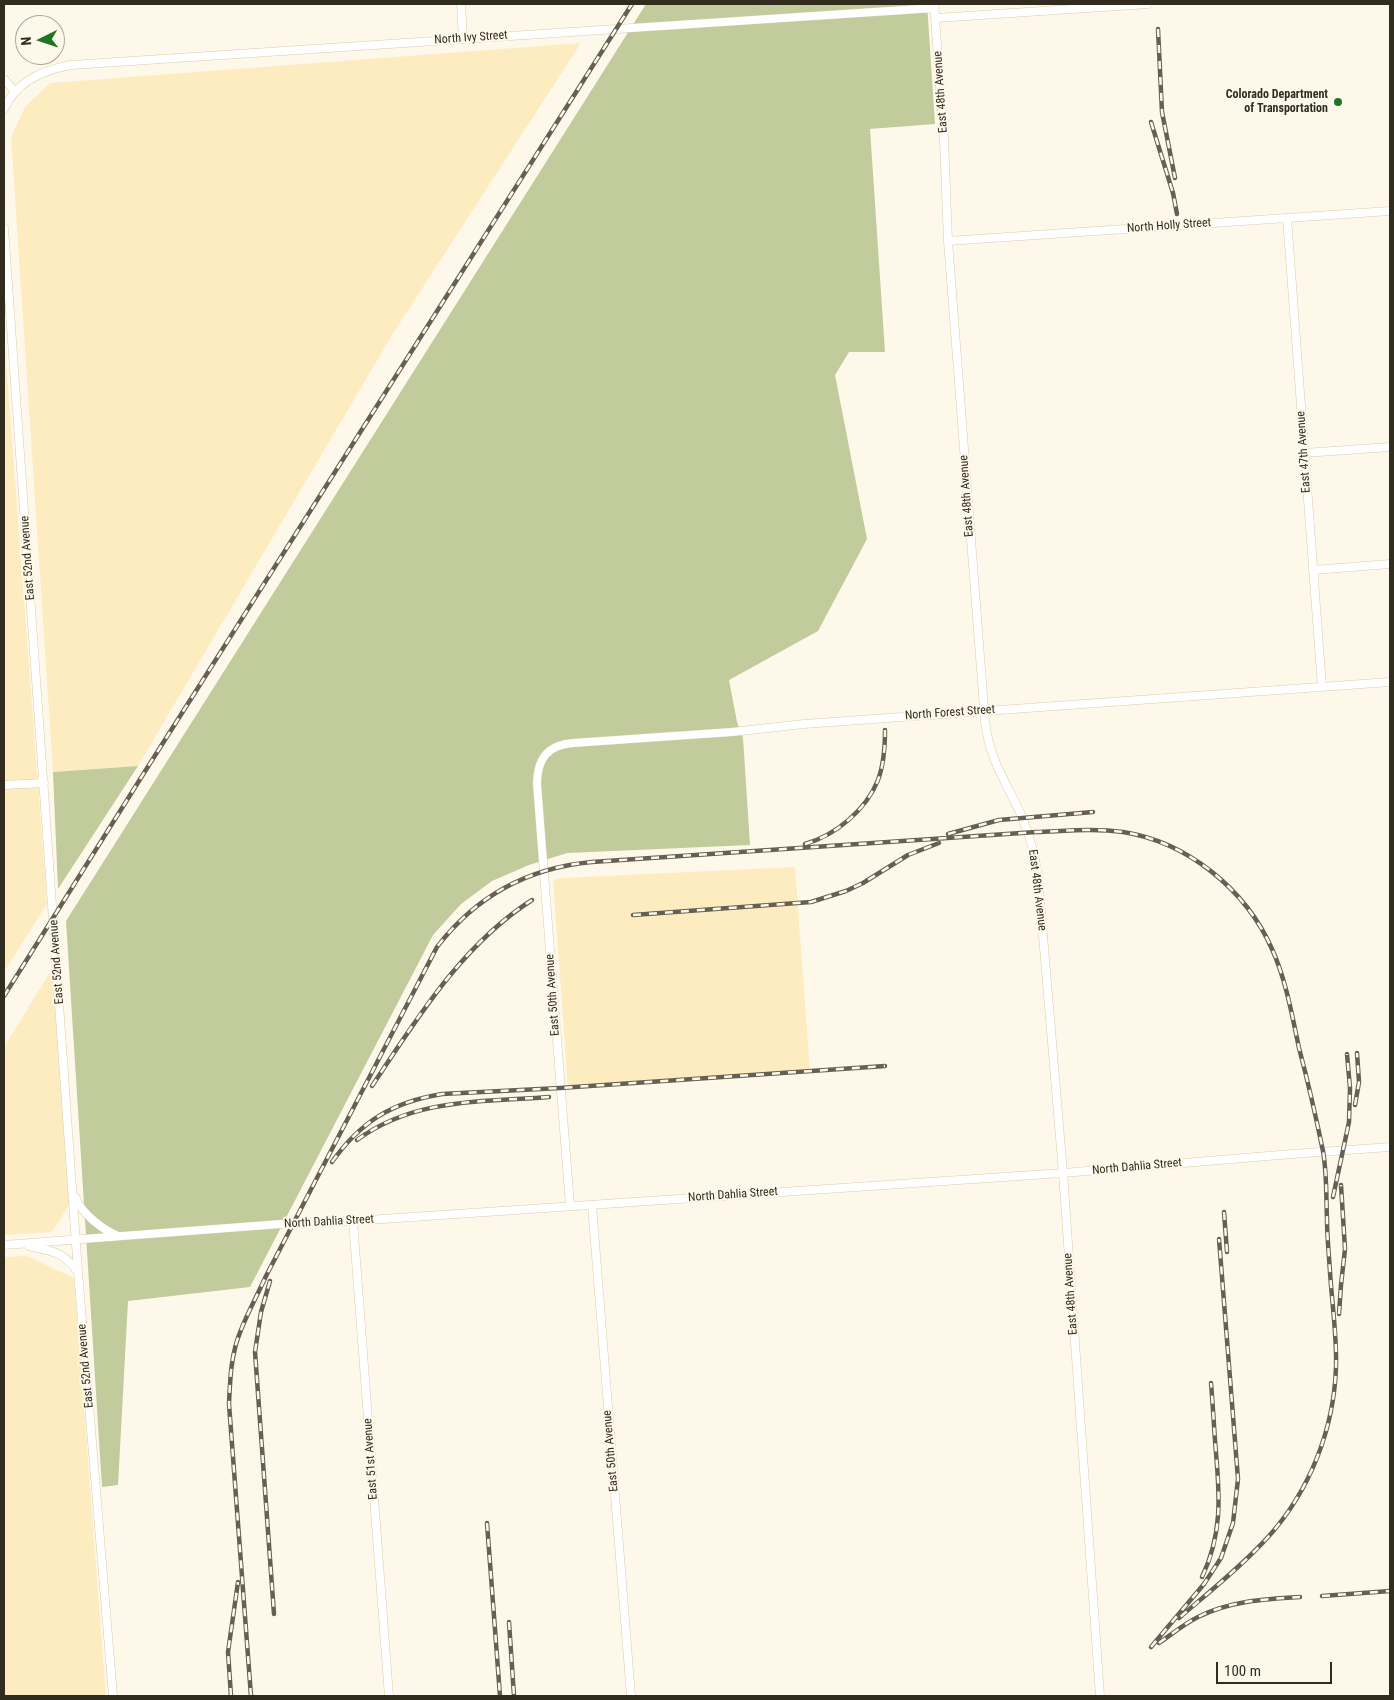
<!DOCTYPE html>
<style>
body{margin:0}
#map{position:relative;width:1394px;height:1700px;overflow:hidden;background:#fef8ea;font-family:"Roboto Condensed",sans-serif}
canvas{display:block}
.frame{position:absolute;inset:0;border:5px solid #312c1e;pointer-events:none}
.north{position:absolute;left:15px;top:15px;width:50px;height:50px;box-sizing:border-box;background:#fef8ea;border:1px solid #aca698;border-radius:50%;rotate:266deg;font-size:14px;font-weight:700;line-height:20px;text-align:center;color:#312c1e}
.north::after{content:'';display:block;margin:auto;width:18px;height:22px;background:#1e7622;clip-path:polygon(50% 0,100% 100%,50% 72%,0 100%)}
.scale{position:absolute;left:1216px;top:1662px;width:116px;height:22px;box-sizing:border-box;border:2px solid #312c1e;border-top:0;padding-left:6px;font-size:15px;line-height:18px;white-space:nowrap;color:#312c1e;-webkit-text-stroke:4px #fef8ea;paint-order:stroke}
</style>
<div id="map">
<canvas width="1394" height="1700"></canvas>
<div class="frame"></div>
<div class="north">N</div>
<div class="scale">100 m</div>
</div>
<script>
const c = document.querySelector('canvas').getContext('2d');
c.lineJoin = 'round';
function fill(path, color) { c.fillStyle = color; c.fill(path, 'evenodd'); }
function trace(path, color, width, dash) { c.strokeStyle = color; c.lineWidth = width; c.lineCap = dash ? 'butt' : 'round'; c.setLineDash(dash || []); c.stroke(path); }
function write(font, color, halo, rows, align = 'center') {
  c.font = font + ' "Roboto Condensed",sans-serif'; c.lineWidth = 4; c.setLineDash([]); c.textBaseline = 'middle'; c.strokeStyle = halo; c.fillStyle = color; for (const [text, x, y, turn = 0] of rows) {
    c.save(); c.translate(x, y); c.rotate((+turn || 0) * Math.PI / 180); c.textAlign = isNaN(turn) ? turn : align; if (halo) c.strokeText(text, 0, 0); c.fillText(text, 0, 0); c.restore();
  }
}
fill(new Path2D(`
 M581,43L392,335L138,766L53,772L11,137L25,107L50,83Z
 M4,334L47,904L4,972Z
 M795,867L810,1072L568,1088L553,880L563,878Z
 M52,969L69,1205L52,1232L4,1235V1047Z
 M27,1256L74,1278L106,1696H4V1257Z`), '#feecc1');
fill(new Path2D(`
 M646,4H927L935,124L870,129L885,352H849L835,375L867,539L818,631L729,680L737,722L743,738L750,845L567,853L529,865L492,881L461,904L433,935L250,1287L128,1301L118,1485L102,1487L66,921Z
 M138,766L58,889L53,772Z`), '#c1cb9b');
const minor = new Path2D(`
 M461,4L463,39
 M934,4L944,139L948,241L985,721C989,759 1007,784 1022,817C1030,836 1035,856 1038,876L1063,1173L1100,1696
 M936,18L1148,4
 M4,79L15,92
 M4,109C16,81 43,70 71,65L935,8
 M1287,218L1322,687
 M4,228L78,1272L113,1696
 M948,241L1390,211
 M1304,453L1390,447
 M1313,570L1390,564
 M4,785L44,783
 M76,1198C81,1213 103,1230 118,1236
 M592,1205L631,1696
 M570,1206L537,784C537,759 547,745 573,743L732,732L804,724L1390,682
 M353,1221L389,1696
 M4,1245L294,1223L353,1221L1063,1173L1292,1154L1390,1147
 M29,1246C55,1252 62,1251 78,1272`);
trace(minor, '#daccaa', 9);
trace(minor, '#fff', 8);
const rail = new Path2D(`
 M1158,29L1162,112L1175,178
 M1151,122L1173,193L1177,214
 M948,834L999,820L1093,812
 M805,844C836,835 866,810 878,780C884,764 885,747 885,730
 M633,915L811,902L846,891L863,883L908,855L939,843
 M4,996L149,765L632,4
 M372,1086C418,1017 462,945 532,900
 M1355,1105L1359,1082L1357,1053
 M357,1140C414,1098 481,1102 549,1097
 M332,1162C361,1121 393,1102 442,1094L560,1088L885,1066
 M1333,1197L1349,1122L1350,1088L1347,1054
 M1224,1212L1227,1252
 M270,1281L261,1312L255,1352L274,1614
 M1339,1314L1341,1285L1345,1249L1341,1185
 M487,1523L500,1696
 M1202,1577C1222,1535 1220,1498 1216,1453C1214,1429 1213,1406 1211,1383
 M1322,1596L1390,1591
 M509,1622L514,1696
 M1159,1643C1172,1634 1184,1624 1198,1617C1230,1601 1264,1599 1300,1597
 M1151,1647L1204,1584L1221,1558L1233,1523L1238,1479L1219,1239
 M231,1696L228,1652L238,1582
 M251,1696L229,1404C230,1379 231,1353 241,1330C248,1312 258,1294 266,1276L437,947C476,896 527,868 592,862L1036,832C1065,831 1094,828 1123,832C1188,842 1246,890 1272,949C1286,980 1292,1015 1299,1048C1308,1082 1316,1117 1323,1151C1327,1174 1326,1196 1327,1219C1327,1237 1329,1255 1330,1272C1332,1304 1337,1336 1336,1367C1334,1429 1310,1490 1269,1536C1242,1566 1209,1592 1179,1618`);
trace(rail, '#656052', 4.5);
trace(rail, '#fef8ea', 2.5, [8]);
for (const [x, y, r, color] of [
 [1338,102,5,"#1e7622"]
]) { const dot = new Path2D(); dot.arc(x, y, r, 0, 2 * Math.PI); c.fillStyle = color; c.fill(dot); trace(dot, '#fef8ea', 2); }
write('12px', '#312c1e', '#fef8ea', [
 ["North Ivy Street",471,38,-4],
 ["East 48th Avenue",941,92,-94],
 ["North Holly Street",1169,226,-4],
 ["East 47th Avenue",1304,452,-94],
 ["East 48th Avenue",967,496,-94],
 ["East 52nd Avenue",28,558,-94],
 ["North Forest Street",950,713,-4],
 ["East 48th Avenue",1037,890,83],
 ["East 52nd Avenue",57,962,-94],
 ["East 50th Avenue",553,995,-94],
 ["North Dahlia Street",1137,1167,-5],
 ["North Dahlia Street",733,1195,-4],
 ["North Dahlia Street",329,1222,-3],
 ["East 48th Avenue",1071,1294,-94],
 ["East 52nd Avenue",86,1366,-95],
 ["East 50th Avenue",611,1451,-95],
 ["East 51st Avenue",371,1459,-94]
]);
write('bold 12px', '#312c1e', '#fef8ea', [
 ["Colorado Department",1328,95],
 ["of Transportation",1328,109]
], 'right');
</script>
